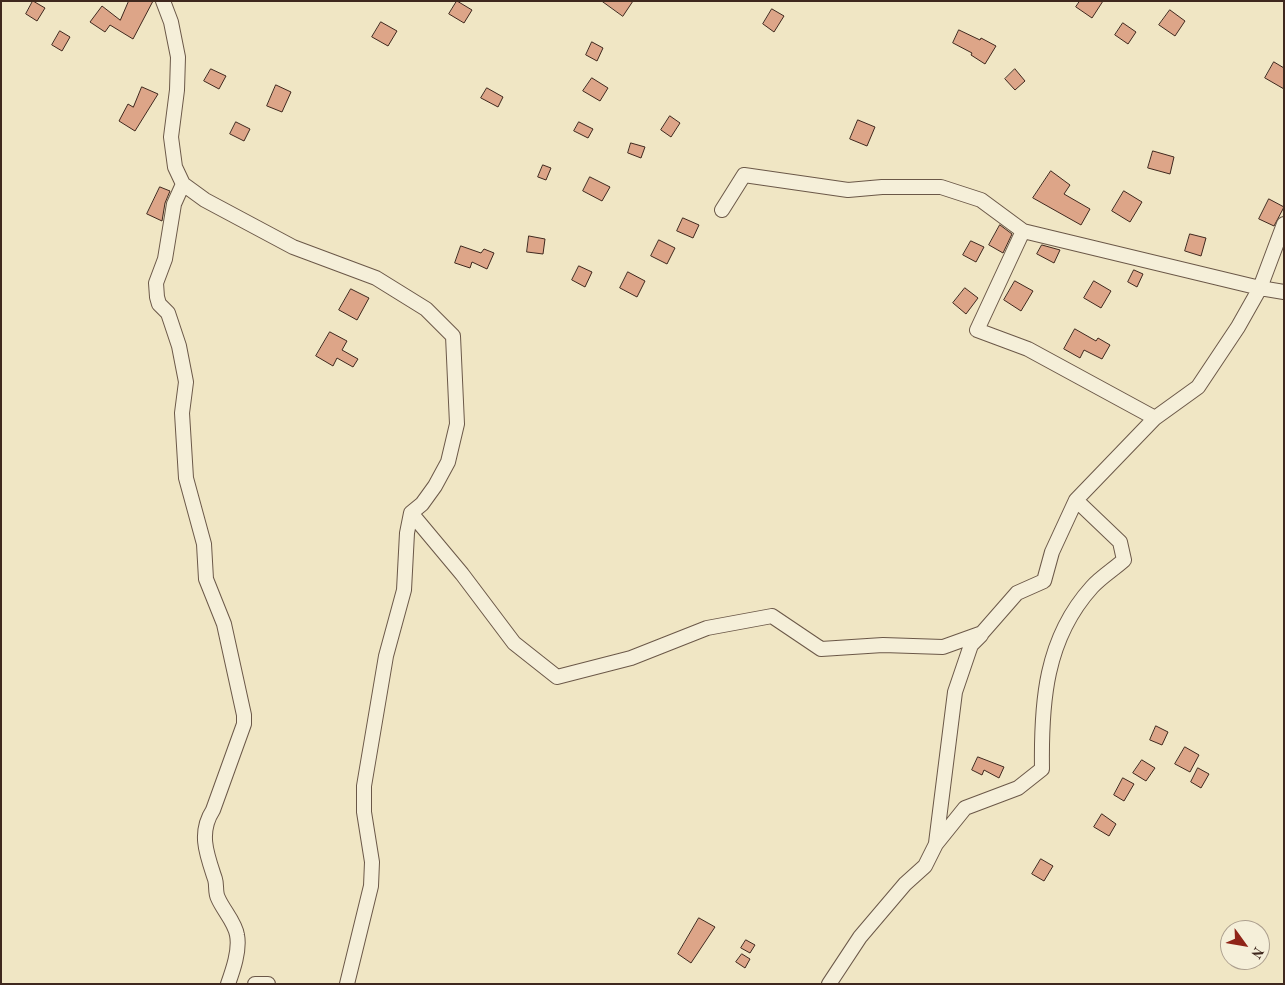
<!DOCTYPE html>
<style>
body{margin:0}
#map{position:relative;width:1285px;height:985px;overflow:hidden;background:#f0e6c4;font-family:"Old Standard TT",serif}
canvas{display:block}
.frame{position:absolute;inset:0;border:2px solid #3f281e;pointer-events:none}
.north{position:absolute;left:1220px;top:920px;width:50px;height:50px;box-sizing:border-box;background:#f5efd9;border:1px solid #ac9f8e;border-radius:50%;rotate:122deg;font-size:14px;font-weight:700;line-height:20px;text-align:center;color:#3f281e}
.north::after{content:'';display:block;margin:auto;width:18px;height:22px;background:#8f2418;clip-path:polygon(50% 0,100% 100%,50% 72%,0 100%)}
</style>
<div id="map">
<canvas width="1285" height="985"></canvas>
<div class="frame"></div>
<div class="north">N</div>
</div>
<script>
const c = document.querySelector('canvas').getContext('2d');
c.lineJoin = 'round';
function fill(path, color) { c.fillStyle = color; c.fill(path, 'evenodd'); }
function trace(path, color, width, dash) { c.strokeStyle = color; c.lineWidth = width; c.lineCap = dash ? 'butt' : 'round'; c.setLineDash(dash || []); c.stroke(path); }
const building = new Path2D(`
 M33,1L45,8L37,21L26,14Z
 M129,1H153L133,39L110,25L105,32L90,22L102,6L120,20Z
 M457,1L472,10L464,23L449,14Z
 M602,1H633L623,16Z
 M1080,1H1103L1092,18L1076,7Z
 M772,9L784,16L774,32L763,24Z
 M1170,10L1185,21L1175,36L1159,25Z
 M381,22L397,31L388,46L372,37Z
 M1123,23L1136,32L1128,44L1115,35Z
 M959,30L980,40L981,38L996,46L985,64L971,55L972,53L953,43Z
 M60,31L70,37L62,51L52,45Z
 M592,42L603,48L597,61L586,55Z
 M1274,62L1284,68V89L1265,78Z
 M211,69L226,76L219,89L204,81Z
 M1015,69L1025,81L1015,90L1005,79Z
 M592,78L608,88L600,101L583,91Z
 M276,85L291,92L282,112L267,106Z
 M142,87L158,94L135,131L119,121L128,104L133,107Z
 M487,88L503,97L498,107L481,98Z
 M670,116L680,123L671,137L661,130Z
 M858,120L875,127L867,146L850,139Z
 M236,122L250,129L244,141L230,134Z
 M579,122L593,129L588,138L574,131Z
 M631,143L645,147L641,158L628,153Z
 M1153,151L1174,157L1170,174L1148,168Z
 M543,165L551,168L546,180L538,177Z
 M1051,171L1070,185L1064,194L1090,209L1081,225L1033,198Z
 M590,177L610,187L602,201L583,191Z
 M160,187L170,191L165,203L162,221L147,214Z
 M1124,191L1142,202L1130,222L1112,211Z
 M1269,199L1284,207L1274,226L1259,219Z
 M683,218L699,225L693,238L677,231Z
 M1000,225L1012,234L1003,253L989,245Z
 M1190,234L1206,238L1201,256L1185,251Z
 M529,236L545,239L543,254L527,252Z
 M659,240L675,248L667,264L651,256Z
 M971,241L984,247L976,262L963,255Z
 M1042,245L1060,250L1054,263L1037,254Z
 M461,246L481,253L484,249L494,253L487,269L472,262L470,268L455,263Z
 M579,266L592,272L585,287L572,280Z
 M1134,270L1143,274L1137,287L1128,282Z
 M628,272L645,281L637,297L620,288Z
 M1015,281L1033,291L1021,311L1004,300Z
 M1094,281L1111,291L1101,308L1084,298Z
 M965,288L978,298L966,314L953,303Z
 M351,289L369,298L357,320L339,310Z
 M1075,329L1096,341L1098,338L1110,345L1102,359L1084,350L1080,358L1064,349Z
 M330,332L347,341L342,350L358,359L353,367L337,358L333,366L316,356Z
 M1156,726L1168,732L1162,745L1150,740Z
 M1185,747L1199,755L1190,772L1175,764Z
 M978,757L1004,767L999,778L984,770L982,775L972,770Z
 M1142,760L1155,768L1146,781L1133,773Z
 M1198,768L1209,774L1201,788L1191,782Z
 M1123,778L1134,784L1124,801L1114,795Z
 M1102,814L1116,824L1109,836L1094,827Z
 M1041,859L1053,866L1044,881L1032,874Z
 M699,918L715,927L691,963L678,954Z
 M746,940L755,945L750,953L741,948Z
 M742,954L750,959L745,968L736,962Z`);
fill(building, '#dda588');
trace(building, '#3f281e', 1);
const minor = new Path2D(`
 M163,1L171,22L178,57L177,90L171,137L175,167L183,184L205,200L293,247L376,278L426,309L453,336L457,424L448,462L435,486L422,504L411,513L407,533L404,590L386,656L364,786V812L372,862L371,886L347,984
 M183,184L174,204L165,259L156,283L157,297L159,304L168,313L179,346L186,382L182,413L186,478L204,544L206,579L224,624L244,715V724L213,810C198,833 207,855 215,879C217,885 215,892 218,898C223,910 235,922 237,935C240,950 233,970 228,984
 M722,210L744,175L848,190L882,187H941L981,200L1023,231L1260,288L1284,292
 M1023,231L977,330L1028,349L1155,418
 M411,513L462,574L514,643L557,677L631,658L707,628L772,616L821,649L883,645L943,647L982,633L1017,593L1044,581L1052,552L1076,500L1155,418L1198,387L1238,327L1260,288L1284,224
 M936,843L955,692L971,645L981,635
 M255,984H268
 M829,984L860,937L905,884L925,866L936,844L965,808L1018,788L1042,769C1041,703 1045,639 1092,587C1101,577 1114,569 1124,560L1120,542L1076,500`);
trace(minor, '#6b5848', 16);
trace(minor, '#f5efd9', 14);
</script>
